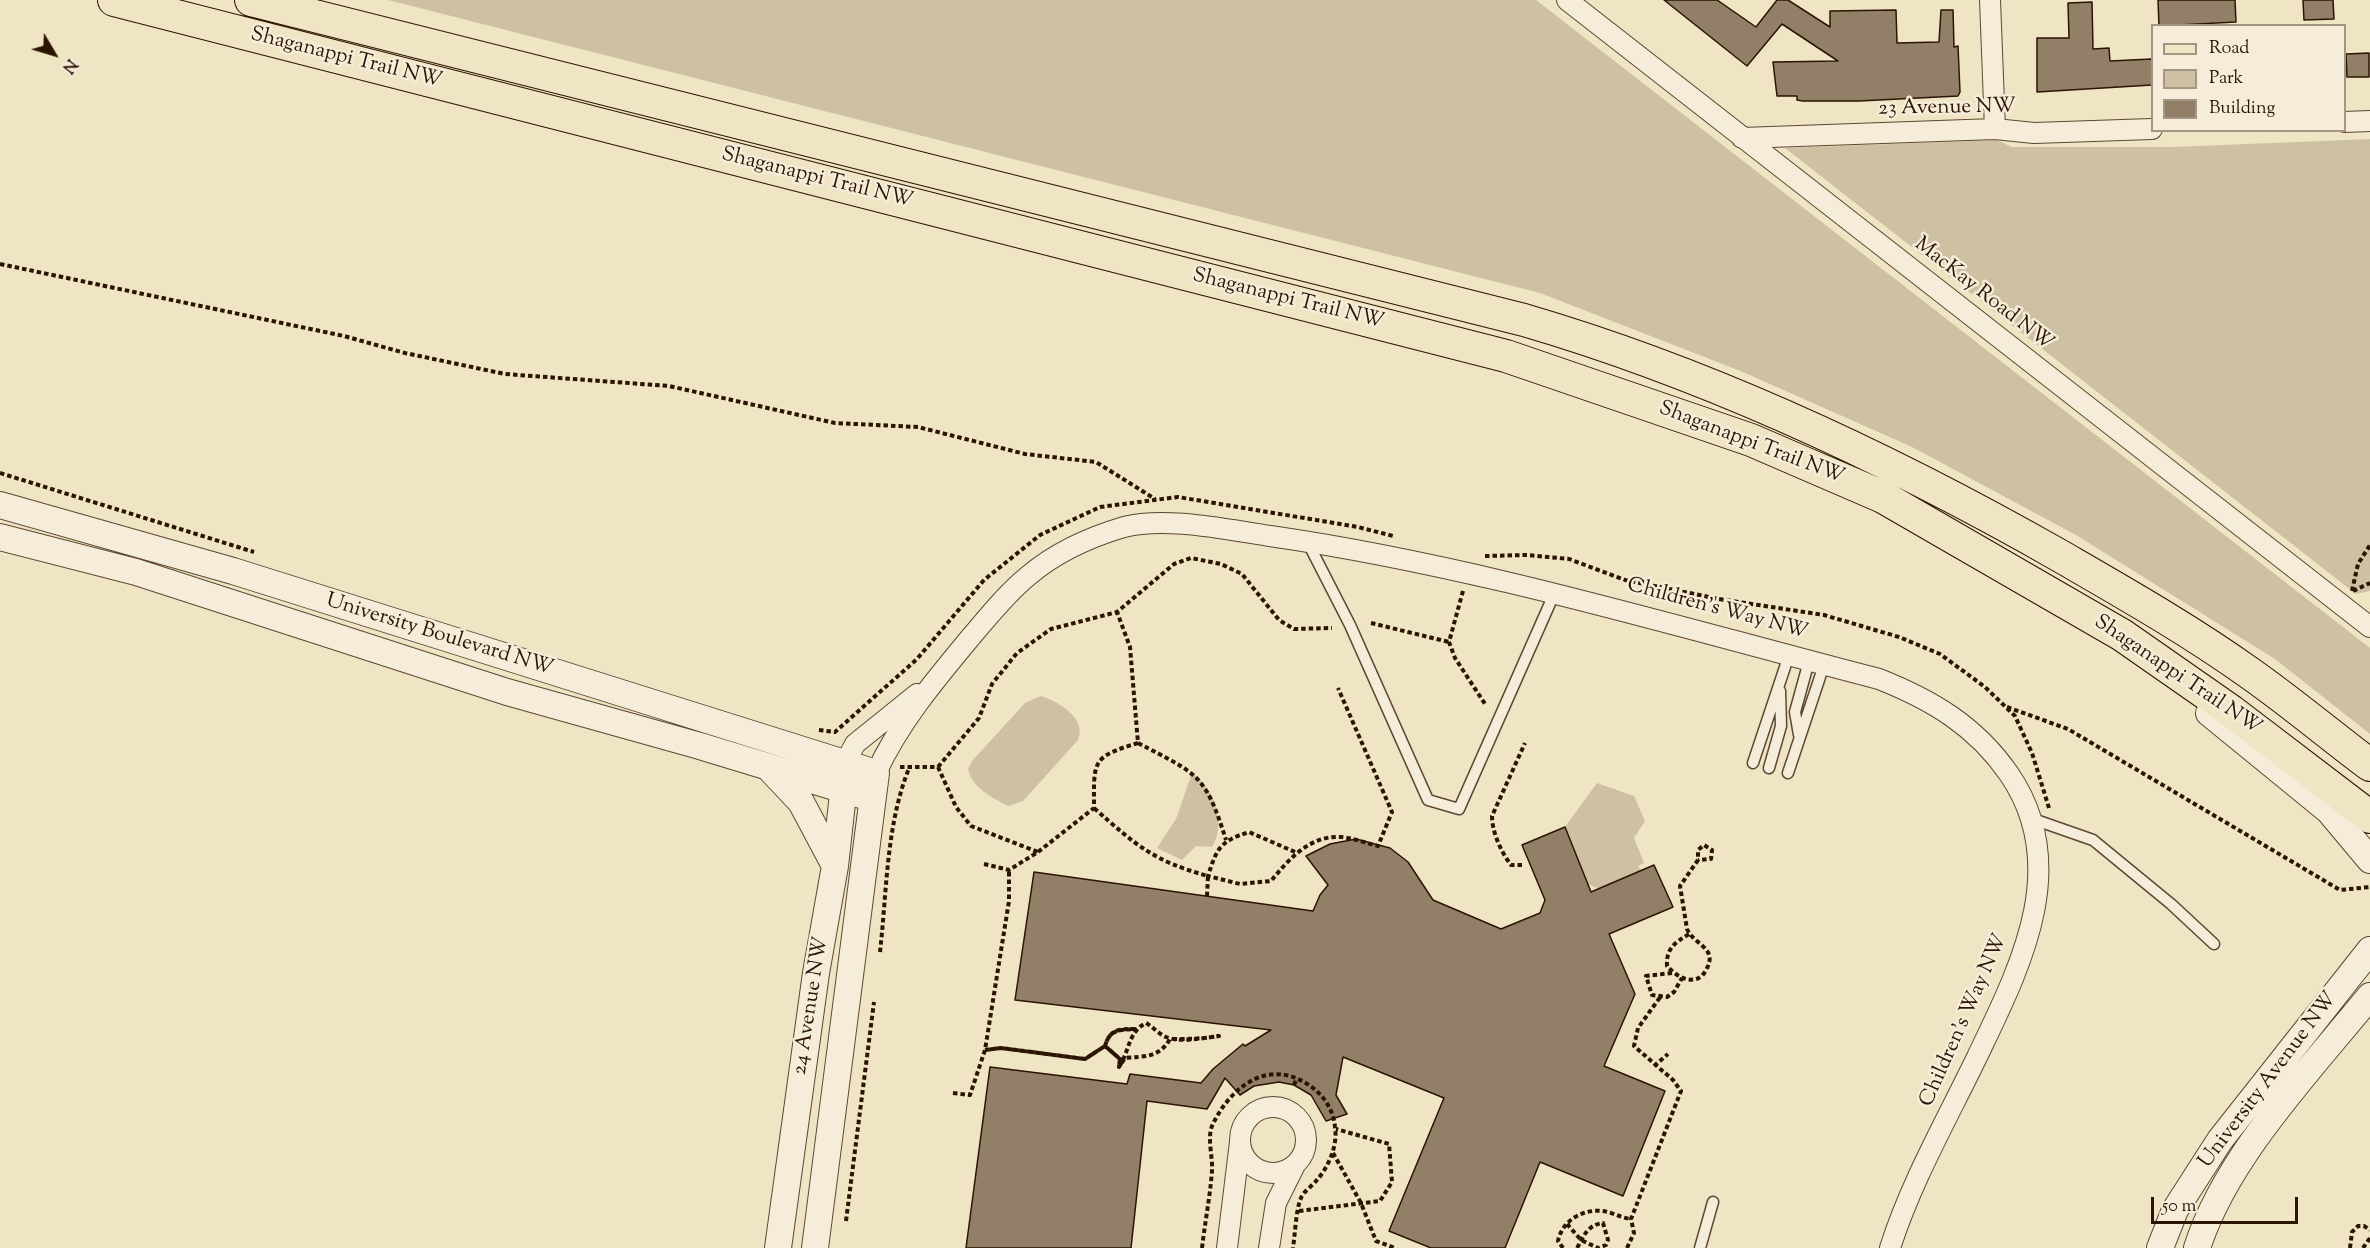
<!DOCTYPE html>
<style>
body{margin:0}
#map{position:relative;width:2370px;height:1248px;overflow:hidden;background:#efe4c4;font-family:"Sorts Mill Goudy",serif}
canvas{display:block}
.legend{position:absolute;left:2151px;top:24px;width:195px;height:108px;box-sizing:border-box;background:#f5edd9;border:2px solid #a59683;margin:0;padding:8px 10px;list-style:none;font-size:18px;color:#2c1402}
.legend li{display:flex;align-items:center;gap:12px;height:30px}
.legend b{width:30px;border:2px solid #a59683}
.north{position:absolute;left:24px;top:24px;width:60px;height:60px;-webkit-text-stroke:4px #f5edd9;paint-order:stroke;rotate:128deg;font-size:16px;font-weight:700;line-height:24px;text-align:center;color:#2c1402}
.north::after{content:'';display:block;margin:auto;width:21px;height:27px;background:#2c1402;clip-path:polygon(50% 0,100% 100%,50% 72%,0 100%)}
.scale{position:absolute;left:2151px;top:1197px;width:147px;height:27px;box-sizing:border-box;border:3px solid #2c1402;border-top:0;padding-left:8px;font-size:18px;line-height:21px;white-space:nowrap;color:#2c1402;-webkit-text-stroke:4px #f5edd9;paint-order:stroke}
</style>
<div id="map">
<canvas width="2370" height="1248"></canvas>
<ul class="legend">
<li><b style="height:8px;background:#efe4c4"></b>Road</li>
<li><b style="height:16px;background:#cec1a3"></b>Park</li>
<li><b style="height:16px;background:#918067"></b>Building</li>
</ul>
<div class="north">N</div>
<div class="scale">50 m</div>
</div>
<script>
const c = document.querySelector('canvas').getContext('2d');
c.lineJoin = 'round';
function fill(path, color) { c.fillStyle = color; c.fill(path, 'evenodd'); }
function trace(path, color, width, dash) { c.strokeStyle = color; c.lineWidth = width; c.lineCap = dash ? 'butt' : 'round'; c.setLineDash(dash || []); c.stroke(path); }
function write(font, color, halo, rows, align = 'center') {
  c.font = font + ' "Sorts Mill Goudy",serif'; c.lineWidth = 5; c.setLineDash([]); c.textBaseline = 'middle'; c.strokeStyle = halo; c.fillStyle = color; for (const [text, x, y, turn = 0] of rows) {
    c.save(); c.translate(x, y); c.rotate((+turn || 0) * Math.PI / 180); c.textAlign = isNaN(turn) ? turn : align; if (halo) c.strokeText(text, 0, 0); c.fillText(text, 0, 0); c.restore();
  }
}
fill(new Path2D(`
 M388,0H1536L2370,648V734L2275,659L2076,535L1912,447L1743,372L1540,293Z
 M2370,139V591L2356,594L1785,148L1997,140L2012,147H2174Z
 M1041,696C1060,702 1087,719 1078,740L1023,801L1008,806C993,798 972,788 968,769L972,761L1025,703Z
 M1192,773C1214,787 1227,824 1212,847L1196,846L1182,860L1157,848L1176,819Z
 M1597,783L1634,796L1645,821L1634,838L1644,863L1638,866L1641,871L1599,889L1588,884L1565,827Z`), '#cec1a3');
const building = new Path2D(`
 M1664,0H1717L1756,27L1777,0H1788L1830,27V11L1896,10L1897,43L1939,42L1941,10H1953L1954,47L1958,46L1960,92L1958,96L1859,101H1803L1797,100V96H1777L1773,62L1838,61L1782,24L1747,66Z
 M2158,0H2235L2236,22L2159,26Z
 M2303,0H2333L2334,19L2304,20Z
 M2092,2L2093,49L2109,48L2110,61L2152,59V85L2037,92V38H2069L2068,3Z
 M2369,53V77H2347L2346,54Z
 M1565,827L1591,892L1654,865L1673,907L1609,934L1635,994L1604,1066L1665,1091L1623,1196L1540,1162L1505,1248H1431L1389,1231L1444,1098L1343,1057L1336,1095L1347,1114L1326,1121L1311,1095L1294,1085L1279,1082L1254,1086L1240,1095L1225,1078L1207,1109L1147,1101L1131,1248H966L990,1067L1127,1084L1130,1074L1201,1083L1213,1069L1243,1044L1245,1046L1271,1030L1015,1000L1034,872L1313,911L1320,895L1328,885L1306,856L1330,844L1356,839L1390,848L1408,862L1433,900L1501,929L1540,913L1545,900L1522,845Z`);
fill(building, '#918067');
trace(building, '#2c1402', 1.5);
const service = new Path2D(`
 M1307,541L1350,625L1428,800L1459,809L1555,592
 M1799,735L1795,712L1809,661
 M1753,763L1789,655
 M1769,768L1781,726L1780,691
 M1788,773L1824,665
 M2030,818L2093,840L2171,904L2214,944
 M1700,1248L1713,1202`);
const minor = new Path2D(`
 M1567,0L2370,627
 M1990,0L1995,129
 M2344,122L2370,121
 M1742,138L1995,129L2034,133L2152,129
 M845,763L855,744L917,694
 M876,773C899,723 935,680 970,638C988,617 1006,594 1028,576C1055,553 1090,537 1124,527C1166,516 1228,530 1270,536C1478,566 1677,627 1879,679C1932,700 1976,726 2009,774C2073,867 2019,969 1977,1057C1947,1119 1911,1182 1890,1248
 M1240 1140a33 33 0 1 1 66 0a33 33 0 1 1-66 0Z
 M1227,1248L1240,1142
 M1269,1248L1276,1203L1295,1165`);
const tertiary = new Path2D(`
 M0,505L233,571L876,773L815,1248
 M0,537L136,572L507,692L700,746L871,798
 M2209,713L2329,811L2370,860
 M769,768L801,802L835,866
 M778,1248L816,973L835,866L845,776
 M2160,1248L2175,1210L2220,1140L2370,950
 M2197,1248C2226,1157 2310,1070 2370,996`);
const primary = new Path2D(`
 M114,0L1506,356L1751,440L1883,497L2122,635L2231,711L2370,817
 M251,0L1524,320C1712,375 1892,460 2062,557C2126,594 2191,631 2251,674C2292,703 2330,735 2370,765`);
trace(service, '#5d4832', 13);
trace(minor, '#5d4832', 22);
trace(tertiary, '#5d4832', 28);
trace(primary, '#2c1402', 34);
trace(new Path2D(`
 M0,264L344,336L405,353L505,374L669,386L835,423L918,427L1025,454L1096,462L1155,499
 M0,473L254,552
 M1485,556L1527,555L1569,559L1625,580L1719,599L1824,615L1899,637L1940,654L1985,687L2015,716L2032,753L2049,808
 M1463,591L1449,642L1455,658L1485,704
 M2352,591L2358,564L2370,545
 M2353,591L2370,583
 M1371,623L1449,642
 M2007,707L2068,729L2340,890L2370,887
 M819,730L835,732L917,659L984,580L1040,535L1100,507L1178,497L1358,527L1393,536
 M1138,743C1197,774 1205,773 1226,840
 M900,767H938
 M938,767L979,718L992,684L1017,653L1051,629L1117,612L1174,564L1191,558L1221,564L1242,574L1279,620L1294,629L1332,628
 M938,767L956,807L971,826L1038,852
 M1094,808C1136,845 1153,861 1208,876L1207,896
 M1295,852L1249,832C1221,841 1217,847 1208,876L1240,884L1271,881C1289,859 1310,835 1341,837C1353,838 1366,843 1378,846L1392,812L1338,688
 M984,864L1009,870L1038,852L1094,808C1094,761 1091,757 1138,743L1130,647L1117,612
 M1522,865H1511C1501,852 1492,832 1492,816L1525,743
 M1689,934C1675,943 1666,948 1667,966C1676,976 1690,985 1702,976C1723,948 1695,947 1687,929L1680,886L1698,860V850L1704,845L1712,850L1711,859L1698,860
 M880,952C887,891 886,823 910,766
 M1672,973L1646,976L1652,995L1667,997L1674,992L1682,978
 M985,1050L1001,1048L1085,1059L1105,1046L1120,1059L1119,1067L1125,1058C1145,1056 1159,1058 1170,1039C1187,1039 1202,1039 1219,1036C1203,1038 1181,1043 1166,1037C1159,1034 1153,1027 1146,1023C1128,1032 1130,1050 1119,1067L1120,1059L1105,1046C1110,1029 1119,1029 1135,1029C1119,1030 1110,1029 1105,1046L1085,1059L1001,1048L985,1050
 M1654,1066L1668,1054
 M1294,1085L1297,1078
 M953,1093L970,1095L985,1050L1009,901V870
 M1333,1153L1361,1203L1376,1241L1395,1248
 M1299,1211L1380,1201L1392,1182L1389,1144L1336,1129
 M846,1221L874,1002
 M1567,1224L1581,1240L1598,1248L1606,1245L1608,1240L1603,1223C1587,1225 1584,1236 1577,1248
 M1202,1248C1205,1222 1210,1197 1212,1171C1213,1158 1207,1138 1212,1126C1227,1093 1260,1062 1298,1079C1318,1088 1333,1105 1335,1127C1338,1146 1328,1168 1316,1181C1312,1186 1303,1192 1301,1198C1296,1209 1295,1235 1293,1248
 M1563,1248L1558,1241C1562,1221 1582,1209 1602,1211C1612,1212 1621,1218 1631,1219
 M1627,1248L1634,1233L1631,1219L1681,1091L1673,1080L1634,1046L1638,1028L1661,996
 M2350,1248L2352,1232L2358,1226H2364L2370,1230
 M2363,1248L2370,1238`), '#2c1402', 4, [4.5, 3]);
trace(service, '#f5edd9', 10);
trace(minor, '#f5edd9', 20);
trace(tertiary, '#f5edd9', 26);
trace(primary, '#efe4c4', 32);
write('21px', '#2c1402', '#f5edd9', [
 ["Shaganappi Trail NW",346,59,14],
 ["23 Avenue NW",1947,109,-1],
 ["Shaganappi Trail NW",817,179,14],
 ["MacKay Road NW",1983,295,38],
 ["Shaganappi Trail NW",1288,300,14],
 ["Shaganappi Trail NW",1751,444,21],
 ["Children's Way NW",1717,610,15],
 ["University Boulevard NW",439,636,17],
 ["Shaganappi Trail NW",2177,676,34],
 ["24 Avenue NW",812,1006,-81],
 ["Children's Way NW",1965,1021,-66],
 ["University Avenue NW",2269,1081,-53]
]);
</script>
